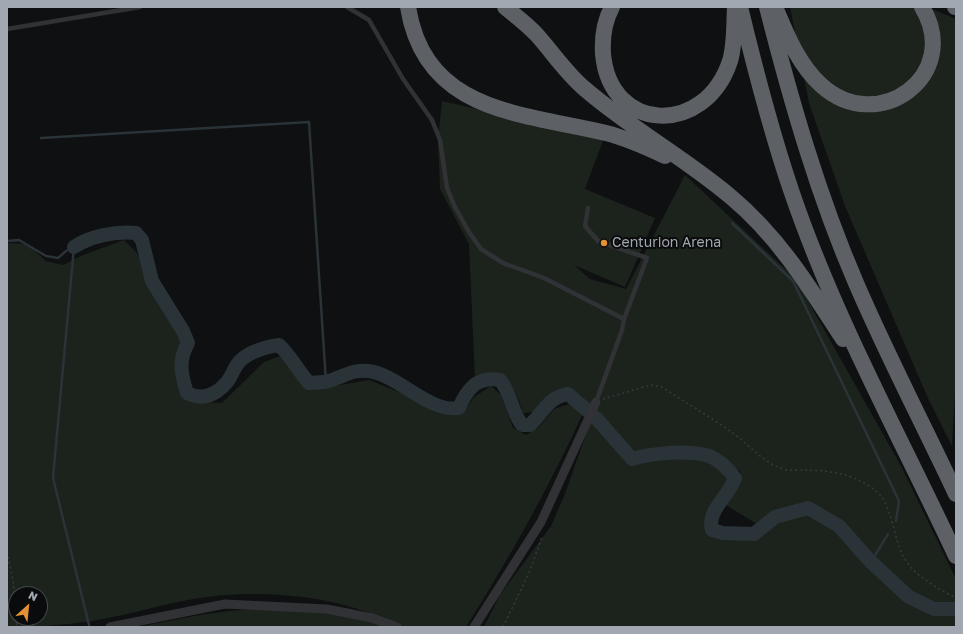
<!DOCTYPE html>
<style>
body{margin:0}
#map{position:relative;width:963px;height:634px;overflow:hidden;background:#0f1011;font-family:"Golos Text",sans-serif}
canvas{display:block}
.frame{position:absolute;inset:0;border:8px solid #a1a8b1;pointer-events:none}
.north{position:absolute;left:8px;top:586px;width:40px;height:40px;box-sizing:border-box;background:#0a0b0c;border:1px solid #464a4e;border-radius:50%;rotate:27deg;font-size:11px;font-weight:700;line-height:16px;text-align:center;color:#a1a8b1}
.north::after{content:'';display:block;margin:auto;width:14px;height:18px;background:#e59133;clip-path:polygon(50% 0,100% 100%,50% 72%,0 100%)}
</style>
<div id="map">
<canvas width="963" height="634"></canvas>
<div class="frame"></div>
<div class="north">N</div>
</div>
<script>
const c = document.querySelector('canvas').getContext('2d');
c.lineJoin = 'round';
function fill(path, color) { c.fillStyle = color; c.fill(path, 'evenodd'); }
function trace(path, color, width, dash) { c.strokeStyle = color; c.lineWidth = width; c.lineCap = dash ? 'butt' : 'round'; c.setLineDash(dash || []); c.stroke(path); }
function write(font, color, halo, rows, align = 'center') {
  c.font = font + ' "Golos Text",sans-serif'; c.lineWidth = 4; c.setLineDash([]); c.textBaseline = 'middle'; c.strokeStyle = halo; c.fillStyle = color; for (const [text, x, y, turn = 0] of rows) {
    c.save(); c.translate(x, y); c.rotate((+turn || 0) * Math.PI / 180); c.textAlign = isNaN(turn) ? turn : align; if (halo) c.strokeText(text, 0, 0); c.fillText(text, 0, 0); c.restore();
  }
}
fill(new Path2D(`
 M790,7H927L956,19V376L952,446L927,396L845,206L809,103Z
 M442,101L604,138L585,189L655,218L625,287L574,265L590,279L626,289L685,175L795,278L901,466L956,579V605L929,603L909,592L847,528L827,511L809,503L772,512L757,524L724,504L740,484L741,472C732,465 721,454 710,451C687,443 657,446 635,453L609,428L597,412L572,391C554,391 546,398 536,412L523,413C519,397 513,385 500,373L489,374L475,380L469,244L440,189L438,139Z
 M124,240L137,253L148,278L182,334L178,370L183,396L201,402L222,403L264,362L280,356L297,374L317,389L369,380L406,395L436,413L452,416L464,412L474,397L491,386L501,395L513,428L526,435L539,427L554,409L569,404L584,411C550,486 510,557 466,627H138C183,618 227,608 273,609C306,610 338,616 370,613C317,594 255,590 199,598C163,604 128,615 92,621C63,625 36,627 7,627V243L27,244L46,261L63,265L83,255ZM16,594H40V618H16Z
 M592,417C607,431 617,450 633,464C653,456 688,450 710,459C718,462 727,472 732,480L705,521L709,531L723,536L738,538L757,537L777,520L808,511L815,513L837,529L870,567L912,602L929,613L956,616V627H484L500,595L551,526L565,494Z`), '#1c231c');
trace(new Path2D(`
 M41,138L309,122L326,382
 M732,223L793,281L899,501L896,521
 M7,241L19,240L46,256L58,258L66,251L74,247L53,478L89,625
 M871,562L888,534`), '#2a3338', 2.5);
trace(new Path2D(`
 M74,247C90,236 116,231 136,233L142,240L152,281L183,331L188,343C178,361 181,374 187,393C203,401 216,395 227,382C232,376 234,367 240,361C250,351 266,347 279,345C291,356 298,371 309,383C315,382 322,383 328,381C344,377 351,369 369,371C398,375 431,414 459,408C467,389 477,376 500,380C512,394 511,411 522,425H530C544,412 548,397 568,394L597,419L632,459C653,453 685,450 706,455C717,458 729,469 735,478C730,495 706,511 712,530L723,533L754,534L775,517L808,508L839,526L871,562L909,597L934,609H956`), '#2a3338', 14);
trace(new Path2D(`
 M603,399L651,385L662,387C686,403 711,417 734,434C751,446 762,462 783,469C790,471 800,470 807,470C833,471 859,475 878,493C890,503 894,534 900,549C908,573 935,587 956,598
 M7,552L13,580L16,617
 M16,618L17,627
 M503,627L529,573L542,537`), '#37393c', 1.5, [2, 3]);
trace(new Path2D(`
 M347,7L369,20L403,79L432,120L440,140L447,188L455,207L469,232L481,249L503,263L544,278L624,319L622,330L596,402
 M7,29L140,7
 M588,208L585,226L598,241L647,258L624,319`), '#313235', 4.5);
trace(new Path2D(`
 M110,627L225,604L327,609L372,618L397,627
 M474,627L541,522L596,402`), '#313235', 9);
trace(new Path2D(`
 M408,7C425,113 522,113 606,133C626,138 646,147 665,156
 M505,7C516,16 528,25 537,35C553,53 567,74 585,89C630,128 685,158 731,197C779,237 810,288 843,339
 M612,7C604,22 602,38 603,54C610,133 705,137 730,61C735,45 734,24 735,7
 M740,7C755,69 771,132 792,193C835,319 900,436 956,556
 M767,7C791,101 818,195 856,283C887,355 923,424 956,494
 M775,7C787,35 798,64 821,85C878,137 963,75 922,7
 M955,7H956`), '#5d6166', 16);
for (const [x, y, r, color] of [
 [604,243,4,"#e59133"]
]) { const dot = new Path2D(); dot.arc(x, y, r, 0, 2 * Math.PI); c.fillStyle = color; c.fill(dot); trace(dot, '#0a0b0c', 1.5); }
write('14px', '#a1a8b1', '#0a0b0c', [
 ["Centurion Arena",612,243]
], 'left');
</script>
